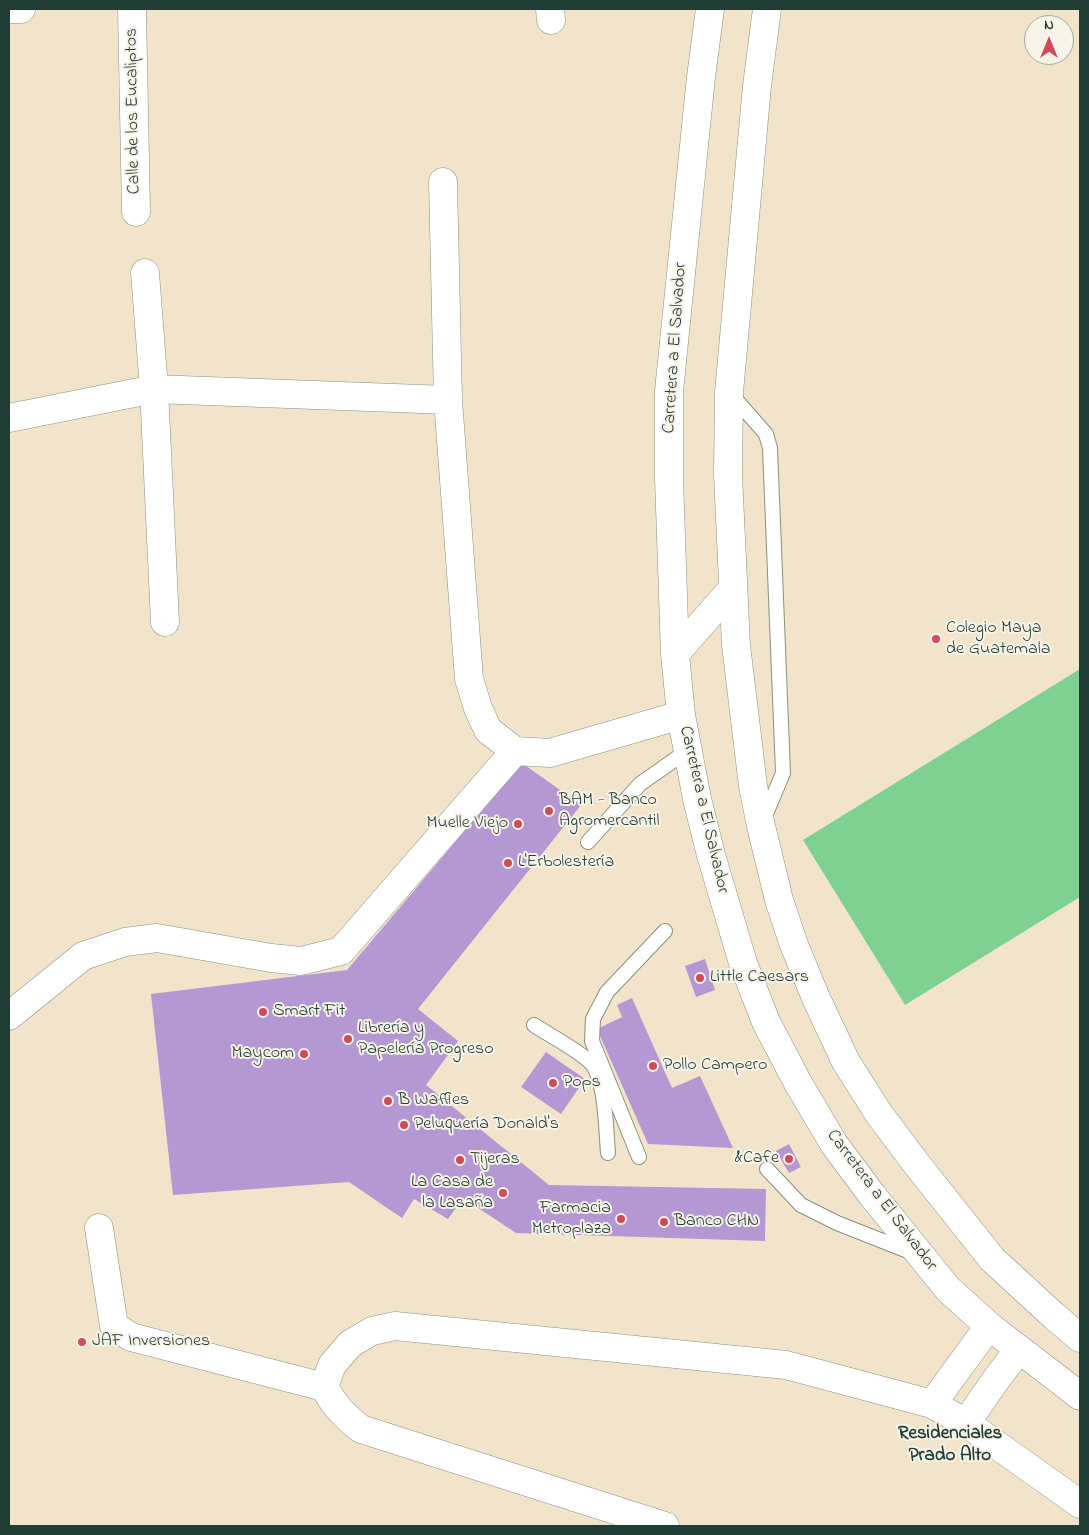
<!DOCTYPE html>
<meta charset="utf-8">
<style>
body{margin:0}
#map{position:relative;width:1089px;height:1535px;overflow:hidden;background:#f2e4ca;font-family:"Indie Flower",sans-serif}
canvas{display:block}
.frame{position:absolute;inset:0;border:10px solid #1f3d34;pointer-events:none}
.north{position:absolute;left:1024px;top:15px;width:50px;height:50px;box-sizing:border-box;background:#f7f3e8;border:1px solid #a1aaa0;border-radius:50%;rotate:0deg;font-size:14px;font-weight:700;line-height:20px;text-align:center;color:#1f3d34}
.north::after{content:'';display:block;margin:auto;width:18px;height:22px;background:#d1495b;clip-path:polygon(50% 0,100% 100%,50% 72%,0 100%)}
</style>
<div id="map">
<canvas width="1089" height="1535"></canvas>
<div class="frame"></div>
<div class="north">N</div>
</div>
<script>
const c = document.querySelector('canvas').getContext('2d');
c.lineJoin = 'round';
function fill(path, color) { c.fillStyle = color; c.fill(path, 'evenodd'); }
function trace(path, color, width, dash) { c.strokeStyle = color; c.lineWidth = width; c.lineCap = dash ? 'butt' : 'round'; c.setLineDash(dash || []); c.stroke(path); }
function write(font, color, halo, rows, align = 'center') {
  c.font = font + ' "Indie Flower",sans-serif'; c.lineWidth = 4; c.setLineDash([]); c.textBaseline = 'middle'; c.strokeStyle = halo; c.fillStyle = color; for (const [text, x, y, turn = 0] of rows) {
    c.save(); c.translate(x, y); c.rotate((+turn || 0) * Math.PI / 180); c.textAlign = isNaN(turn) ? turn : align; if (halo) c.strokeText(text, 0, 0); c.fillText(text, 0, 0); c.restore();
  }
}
fill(new Path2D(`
 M1080,669V897L905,1005L803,840Z`), '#7fd192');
fill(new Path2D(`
 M522,763L581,805L418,1009L458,1041L426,1085L549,1185L766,1189L765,1241L516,1233L463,1198L448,1219L414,1199L402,1218L349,1182L173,1195L151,994L347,970Z
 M705,959L715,990L696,997L685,966Z
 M632,998L672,1088L700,1076L733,1148L648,1144L597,1029L622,1017L617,1005Z
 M546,1052L585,1079L561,1114L521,1087Z
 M789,1144L801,1167L789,1173L776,1151Z`), '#b498d3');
const lane = new Path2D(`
 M730,393L766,434L770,448L783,773L763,821
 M588,842L640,784L687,751
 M534,1025C551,1036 574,1048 589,1061C606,1075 606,1131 608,1153
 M639,1157L592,1041L593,1019L607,992L665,931
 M767,1169L801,1205L837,1223L913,1253`);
const street = new Path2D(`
 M9,9H21
 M132,9L136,212
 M550,9L551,20
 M443,182L448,400L469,679L478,708L488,730L515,751L550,753L681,715
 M145,273L154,389L165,622
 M9,418L154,389L448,400
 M9,1016L83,956L125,942L157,938L271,958L301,961L341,951L515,751
 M99,1228L114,1326L131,1337L324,1387C335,1406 344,1416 361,1429L665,1526
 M324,1387L332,1365L350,1344L372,1331L395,1326L786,1365L932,1404L966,1423L1080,1504
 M932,1404L989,1326
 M966,1423L995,1381L1019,1349`);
const highway = new Path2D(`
 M710,9L701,77L669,391V478L675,654L681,715L697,799L711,855L743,963L766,1022L798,1083L834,1144L872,1195L948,1289L989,1326L1080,1396
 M767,9L757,86L729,392L728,475L736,645L753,786L761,826L779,900L794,945L816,998L846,1062L879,1114L915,1162L992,1259L1054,1316L1080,1338
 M675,654L733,588`);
trace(lane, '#88907f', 16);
trace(street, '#88907f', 29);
trace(highway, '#88907f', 29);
trace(lane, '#fff', 14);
trace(street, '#fff', 28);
trace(highway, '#fff', 28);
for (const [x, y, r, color] of [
 [936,639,5,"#d1495b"],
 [549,811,5,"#d1495b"],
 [518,824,5,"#d1495b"],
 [508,863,5,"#d1495b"],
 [700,978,5,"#d1495b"],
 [263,1012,5,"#d1495b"],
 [348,1039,5,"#d1495b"],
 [304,1054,5,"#d1495b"],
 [653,1066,5,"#d1495b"],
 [553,1083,5,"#d1495b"],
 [388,1101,5,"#d1495b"],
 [404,1125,5,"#d1495b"],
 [789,1159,5,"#d1495b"],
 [460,1160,5,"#d1495b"],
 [503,1193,5,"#d1495b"],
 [621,1219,5,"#d1495b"],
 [664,1222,5,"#d1495b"],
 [82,1342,5,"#d1495b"]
]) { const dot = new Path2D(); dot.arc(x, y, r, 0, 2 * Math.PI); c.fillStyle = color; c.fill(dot); trace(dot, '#f7f3e8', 2); }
write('18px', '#1f3d34', '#f7f3e8', [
 ["Calle de los Eucaliptos",134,111,-91],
 ["Carretera a El Salvador",676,348,-86],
 ["Carretera a El Salvador",703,810,77],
 ["Carretera a El Salvador",881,1201,53]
]);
write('18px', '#1f3d34', '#f7f3e8', [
 ["Colegio Maya",946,629],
 ["de Guatemala",946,650],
 ["BAM - Banco",559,801],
 ["Agromercantil",559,822],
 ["Muelle Viejo",508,824,"right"],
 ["L'Erbolestería",518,863],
 ["Little Caesars",710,978],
 ["Smart Fit",273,1012],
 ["Librería y",358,1029],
 ["Papelería Progreso",358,1050],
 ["Maycom",294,1054,"right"],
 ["Pollo Campero",663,1066],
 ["Pops",563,1083],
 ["B Waffles",398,1101],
 ["Peluquería Donald's",414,1125],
 ["&Cafe",779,1159,"right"],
 ["Tijeras",470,1160],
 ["La Casa de",493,1183,"right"],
 ["la Lasaña",493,1204,"right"],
 ["Farmacia",611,1209,"right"],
 ["Metroplaza",611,1230,"right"],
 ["Banco CHN",674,1222],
 ["JAF Inversiones",92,1342]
], 'left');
write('bold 19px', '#1f3d34', '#f7f3e8', [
 ["Residenciales",950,1435],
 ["Prado Alto",950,1457]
]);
</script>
